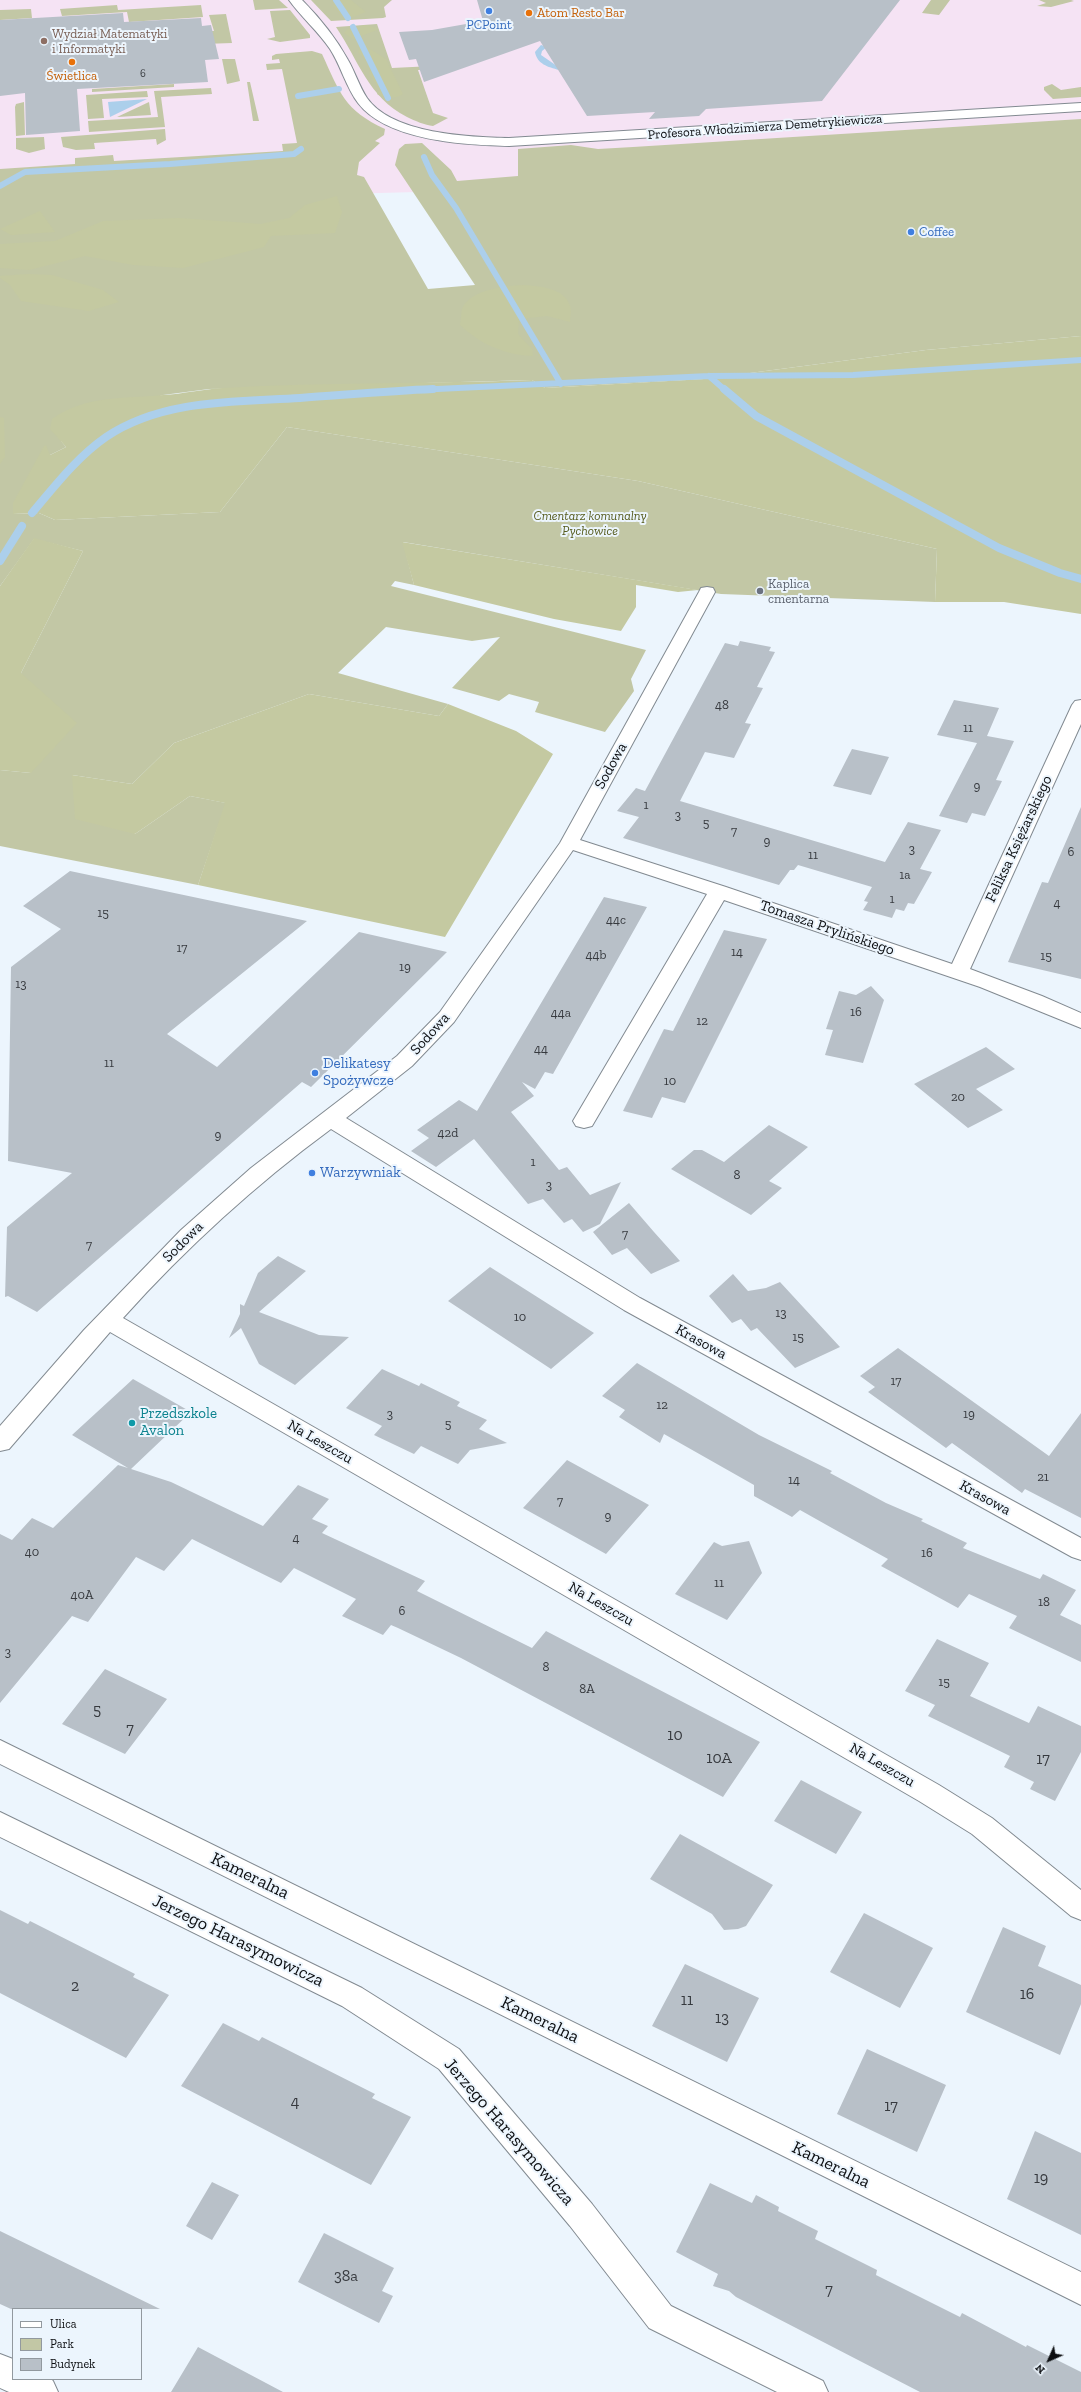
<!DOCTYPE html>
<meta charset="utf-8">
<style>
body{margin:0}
#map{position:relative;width:1081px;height:2392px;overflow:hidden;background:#ecf5fd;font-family:"Zilla Slab",serif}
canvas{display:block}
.legend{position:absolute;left:12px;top:2308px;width:130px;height:72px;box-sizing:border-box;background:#ecf5fd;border:1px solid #92999f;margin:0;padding:5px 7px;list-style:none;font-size:12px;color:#0c0e11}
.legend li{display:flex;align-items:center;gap:8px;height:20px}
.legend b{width:20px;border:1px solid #92999f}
.north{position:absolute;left:1029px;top:2340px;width:40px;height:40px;-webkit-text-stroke:3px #ecf5fd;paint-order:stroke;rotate:225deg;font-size:11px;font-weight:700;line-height:16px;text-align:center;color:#0c0e11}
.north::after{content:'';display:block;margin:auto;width:14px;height:18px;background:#0c0e11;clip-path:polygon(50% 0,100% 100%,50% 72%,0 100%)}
</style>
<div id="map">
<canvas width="1081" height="2392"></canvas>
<ul class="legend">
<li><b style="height:5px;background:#fff"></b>Ulica</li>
<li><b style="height:11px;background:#c2c7a5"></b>Park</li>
<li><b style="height:11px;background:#b8c0c8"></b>Budynek</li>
</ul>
<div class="north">N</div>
</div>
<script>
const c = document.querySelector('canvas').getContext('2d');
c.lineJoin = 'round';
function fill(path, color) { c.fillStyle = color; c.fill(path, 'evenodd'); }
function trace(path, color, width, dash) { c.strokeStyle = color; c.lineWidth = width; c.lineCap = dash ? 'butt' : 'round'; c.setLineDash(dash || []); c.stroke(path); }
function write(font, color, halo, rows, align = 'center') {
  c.font = font + ' "Zilla Slab",serif'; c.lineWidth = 4; c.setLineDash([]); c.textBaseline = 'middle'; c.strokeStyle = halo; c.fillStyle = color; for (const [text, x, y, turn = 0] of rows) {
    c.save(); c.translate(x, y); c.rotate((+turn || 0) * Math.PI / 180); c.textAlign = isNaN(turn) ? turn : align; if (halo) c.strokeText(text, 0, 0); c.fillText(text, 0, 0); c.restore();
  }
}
fill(new Path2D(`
 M0,0H1081V130L417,192L0,203Z`), '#f5e3f4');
fill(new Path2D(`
 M253,0H279L288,8L255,10Z
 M311,0H392L384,7L386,17L383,18L331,21Z
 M931,0H950L939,15L922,13Z
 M1039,0H1071L1074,1L1051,7L1037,6L1046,3Z
 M117,5L118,10L201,5L203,17L129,22L127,12L62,16L60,9Z
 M31,9L32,18L0,20V10Z
 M290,10L310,35V38L280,42L267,39L275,37L270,11Z
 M226,14L232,43L204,44L202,31H214L209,15Z
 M377,24L392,68L433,66L434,69L418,70L433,113L448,118L433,126C425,125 415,121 407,117C368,97 359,61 336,27Z
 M312,51L322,54C340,93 344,110 385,129L384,135L375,141L380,143L359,162L357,175L364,177L428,289L475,285L395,165L399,149L405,144L422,143L451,170L457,181L518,176V149L571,145L598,149L633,147L1081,119V336L926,350L704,379L545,388L532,380L209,389L163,395L77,422L61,441L66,447L50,455L13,514L39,513L55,520L220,512L287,427L638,481L937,549L935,602L721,594L403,542L414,585L395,581L391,586L646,650L631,679L634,691L605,732L535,712L539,702L509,694L499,701L452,688L500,637L472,641L386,627L338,673L448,704L439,716L309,694L174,743L132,784L72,775L135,834L190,796L226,803L198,885L0,846V770L31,773L21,673L83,551L34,539L0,586V169L75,164V158L113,155L114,161L283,151L282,144L297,143L282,69L267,70L266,64L280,63L279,59L272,60V56L276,54Z
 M222,59H235L240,81L227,84Z
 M247,82H250L259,121H253Z
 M174,84V87L92,92V89Z
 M1052,84L1061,90L1081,87V97L1053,99L1044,90V87Z
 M211,88L212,94L161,97L165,127L89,132L88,121L158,117L154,91Z
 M147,91L148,97L102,99L104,118L88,119L86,95Z
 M24,102L25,135L16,136L15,107L16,104Z
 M149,102L151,115L117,117Z
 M165,129L166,140L157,145L156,139L94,143L95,149L76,150L63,147L61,137Z
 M44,137L45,149L29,153L16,149V138Z`), '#c2c7a5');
fill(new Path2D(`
 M336,0H351L366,12L353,17H345L333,7Z
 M365,25L377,28V30L353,39L344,33L348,29Z
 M367,47L386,59L403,94C396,99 384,99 377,94L380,89L369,75L371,66L358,52L360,48Z
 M337,196L342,212L335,233L271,236L264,247L183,268L133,265L85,256L29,270L0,268V244L55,241L103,221L179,218L261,224L289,218L305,205Z
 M40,211L55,232L11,235L0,229Z
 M28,274L52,275L103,290L119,302L89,311L21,301L10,285L0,278V276Z
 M523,285C539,286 565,288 570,306C572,311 570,317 570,322L547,316L519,319L518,334L532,349L533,356C505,355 480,344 460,325C461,320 461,314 462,309C470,289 506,286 523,285Z
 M1081,336V614L1004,602H935L937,549L638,481L287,427L220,512L55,520L39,513L13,514V503L44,446L46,445L50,455L66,447L50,429L52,419C86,395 123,399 163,395C183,394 203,389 223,388C326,382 429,384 532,380L545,388L704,379L926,350Z
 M0,417L4,418L5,457L0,464Z
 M34,538L83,551L21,673L77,723L31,773L0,770V586Z
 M402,542L698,590L678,592L636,585V607L621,631L554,619L414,585Z
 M309,694L439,716L448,704L516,731L553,754L445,937L198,885L225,803L190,796L135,834L75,819L72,775L132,784L174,743Z`), '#c4c9a1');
fill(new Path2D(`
 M541,45L547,47L542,51L541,55L557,66L559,70C548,67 537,64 535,52Z
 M147,99L110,117L108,102Z`), '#accfeb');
trace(new Path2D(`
 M336,0L348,18
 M353,27L388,98
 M298,96L339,89
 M424,157L432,175L456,208L561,384
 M0,186L25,172L170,164L294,154L301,149
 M709,376L725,390
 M416,390L709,376L853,375L1081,360`), '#accfeb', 6);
trace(new Path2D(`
 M724,389L756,416L999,548L1060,573L1081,579
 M32,513C54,487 77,457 106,437C162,399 235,402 300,398C344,395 388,391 433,389
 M0,561L22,526`), '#accfeb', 8);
fill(new Path2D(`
 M477,0H900L822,101L706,109L699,116L649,119L655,112L587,116L540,41L424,82L416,59L409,60L399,32L432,30L483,21Z
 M123,13L124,22L201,18L202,26L211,25L219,59L205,60L208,82L77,89L80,131L26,135L25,93L0,96V20Z
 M740,641L771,647L769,651L775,652L757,687L763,688L745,723L751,724L734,758L705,752L680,801L885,862L908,822L941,830L920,869L932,872L914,904L908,903L904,911L896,909L892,918L863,910L868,902L864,901L872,887L798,865L794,870H790L779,885L623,838L639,817L617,811L636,788L645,791L725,643L738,646Z
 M954,700L999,708L987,736L1014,741L996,780L1002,781L985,816L972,813L967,823L939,816L977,743L937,735Z
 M852,749L889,757L871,795L833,786Z
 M1081,807V979L1008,962L1042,882L1048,883Z
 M70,871L307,921L167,1034L217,1067L359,932L447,952L311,1087L302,1082L37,1312L8,1296L5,1297L7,1227L72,1173L8,1161L11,967L61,929L23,906Z
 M604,897L647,907L553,1074L545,1072L535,1089L522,1082L534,1096L511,1112L559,1170L567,1167L590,1195L621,1182L600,1224L583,1232L572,1219L564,1223L543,1199L528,1204L474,1139L436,1167L411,1151L429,1138L417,1130L459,1100L477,1111Z
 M724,930L767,939L685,1103L662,1097L652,1118L623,1111L664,1029L673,1031Z
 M871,986L884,1000L863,1063L825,1055L833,1030L826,1029L839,991L856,995Z
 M986,1047L1015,1069L976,1089L1003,1110L968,1128L914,1084Z
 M769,1125L808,1147L769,1181L782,1188L751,1215L671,1169L694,1150H702L724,1162Z
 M629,1203L654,1232L680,1261L651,1274L627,1248L612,1255L593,1232Z
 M278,1256L306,1271L259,1312L319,1335L349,1337L295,1385L259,1364L241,1328L229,1338L240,1314V1304L244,1306L258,1273Z
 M490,1267L594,1333L551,1369L448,1301Z
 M733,1274L748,1291L766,1288L780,1282L840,1347L795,1368L757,1328L751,1331L741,1319L732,1323L709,1296Z
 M898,1348L1049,1456L1081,1413V1518L1025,1489L1022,1493L952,1443L946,1448L868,1392L875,1387L860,1376Z
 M637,1363L759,1435L832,1471L830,1473L886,1503L923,1519L921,1521L967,1543L963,1548L1040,1579L1043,1574L1076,1590L1060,1615L1081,1625V1662L1009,1628L1017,1616L969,1594L958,1608L881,1566L888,1559L832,1528L800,1510L792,1517L754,1496V1485L664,1434L660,1443L619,1417L625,1410L602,1396Z
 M382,1369L419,1386L421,1383L460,1402L457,1406L487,1420L479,1429L507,1443L470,1450L458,1464L421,1446L414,1454L374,1435L382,1426L346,1408Z
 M133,1379L191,1412L131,1469L171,1482L263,1526L298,1485L329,1499L312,1519L328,1526L322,1533L425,1581L417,1591L532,1648L546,1631L760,1742L723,1797L461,1658L398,1628L391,1625L383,1635L342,1616L356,1599L294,1568L281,1583L192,1539L164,1571L136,1557L88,1622L72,1616L0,1703V1534L12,1540L32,1518L53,1528L118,1465L128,1468L72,1435Z
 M567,1460L649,1505L606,1554L523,1508Z
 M749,1541L762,1573L727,1620L675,1594L714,1542L722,1546Z
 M937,1639L989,1663L970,1696L1029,1723L1038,1706L1081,1726V1752L1055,1801L1030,1789L1034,1782L1004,1767L1010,1756L928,1716L935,1705L905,1691Z
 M105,1669L167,1699L125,1754L62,1724Z
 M801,1780L862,1812L836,1854L774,1821Z
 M680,1834L773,1885L746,1926L738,1929L724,1930L712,1914L650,1879Z
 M0,1910L28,1924L30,1921L135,1974L133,1977L169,1995L126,2058L0,1993Z
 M864,1913L933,1948L900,2008L830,1972Z
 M1003,1927L1046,1946L1038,1966L1081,1985V2004L1060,2055L966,2012Z
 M685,1964L759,1998L727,2062L652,2026Z
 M223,2023L259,2041L262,2037L375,2094L372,2098L411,2117L371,2185L181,2086Z
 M867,2049L946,2085L917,2152L837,2114Z
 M1035,2131L1081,2153V2235L1007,2199Z
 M212,2182L239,2195L212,2240L186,2226Z
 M710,2183L752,2203L756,2195L779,2207L778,2211L818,2231L815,2239L877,2270L876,2275L960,2317L962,2313L1026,2347L1027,2345L1081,2372V2392H920L736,2297L729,2291L713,2286L718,2274L676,2252Z
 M0,2231L160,2309H11L0,2304Z
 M324,2233L394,2268L382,2291L393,2296L379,2323L298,2282Z
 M198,2347L283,2392H171Z`), '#b8c0c8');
const street = new Path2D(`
 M289,0H302C319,17 336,38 348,60C355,72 359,86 367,98C392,134 469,137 509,138L1081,103V111L509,146C465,145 387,141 358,103C346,87 341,66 330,49C318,31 301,17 289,0Z
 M707,587L713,588L715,592L580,840L726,887L952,964L1072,705L1075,701L1081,700V724L970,969L1042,996L1081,1013V1028L980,987L724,900L592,1126L584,1128L576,1126L573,1121L707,894L573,850L454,1022L412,1066L346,1118L640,1298L1081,1538V1560L1072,1557L624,1310L331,1129C255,1185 186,1248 123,1318L939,1785L992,1818L1081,1890V1920L1071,1916L972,1834L919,1801L110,1332L9,1449L0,1451V1426L84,1330L181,1230L251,1168L397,1056L440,1012L560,843L699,592L701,588Z
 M0,1740L1081,2272V2305L0,1764Z
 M0,1812L362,1988L459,2049L592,2204L671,2306L823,2381L828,2392H777L649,2328L570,2226L439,2069L342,2006L0,1837Z
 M0,2354L13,2359V2379H51L53,2381L58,2392H9L0,2388Z`);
trace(street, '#828a91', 2);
fill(street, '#fff');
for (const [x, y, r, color] of [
 [489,11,4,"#3f7fe0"],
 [529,13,4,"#e8710a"],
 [44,41,4,"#8d6e63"],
 [72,62,4,"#e8710a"],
 [911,232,4,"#3f7fe0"],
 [760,591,4,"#6b7280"],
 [315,1073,4,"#3f7fe0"],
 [312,1173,4,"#3f7fe0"],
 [132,1423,4,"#0f9aa8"]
]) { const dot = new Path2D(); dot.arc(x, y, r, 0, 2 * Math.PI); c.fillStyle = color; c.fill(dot); trace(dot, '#ecf5fd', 1.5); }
write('11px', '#373a3f', null, [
 ["6",143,74]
]);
write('13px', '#c56008', '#ecf5fd', [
 ["Atom Resto Bar",537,13],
 ["Świetlica",72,76,"center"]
], 'left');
write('13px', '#366cbe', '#ecf5fd', [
 ["PCPoint",489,25],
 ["Coffee",919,232,"left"]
]);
write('13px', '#785e54', '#ecf5fd', [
 ["Wydział Matematyki",52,34],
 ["i Informatyki",52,49]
], 'left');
write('13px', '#0c0e11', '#ecf5fd', [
 ["Profesora Włodzimierza Demetrykiewicza",765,127,-4]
]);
write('italic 13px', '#565b1d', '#ecf5fd', [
 ["Cmentarz komunalny",590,516],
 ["Pychowice",590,531]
]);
write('13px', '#5b616d', '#ecf5fd', [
 ["Kaplica",768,584],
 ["cmentarna",768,599]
], 'left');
write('13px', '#373a3f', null, [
 ["48",722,705],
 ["11",968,728],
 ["9",977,786],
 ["1",646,805],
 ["3",678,815],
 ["5",706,823],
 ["7",734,831],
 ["9",767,841],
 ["3",912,849],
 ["6",1071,852],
 ["11",813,855],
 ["1a",905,875],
 ["1",892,899],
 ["4",1057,903],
 ["15",103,913],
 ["44c",616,920],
 ["17",182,948],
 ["14",737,952],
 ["44b",596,955],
 ["15",1046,956],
 ["19",405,967],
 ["13",21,984],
 ["16",856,1012],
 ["44a",561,1013],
 ["12",702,1021],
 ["44",541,1049],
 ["11",109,1063],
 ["10",670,1081],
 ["20",958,1097],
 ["42d",448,1133],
 ["9",218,1135],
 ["1",533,1162],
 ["8",737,1175],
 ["3",549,1185],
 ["7",625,1234],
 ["7",89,1245],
 ["13",781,1313],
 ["10",520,1317],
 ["15",798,1337],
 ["17",896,1381],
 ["12",662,1405],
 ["3",390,1414],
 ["19",969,1414],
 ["5",448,1424],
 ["21",1043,1477],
 ["14",794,1480],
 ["7",560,1501],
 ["9",608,1516],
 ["4",296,1538],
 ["40",32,1552],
 ["16",927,1553],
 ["11",719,1583],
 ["40A",82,1595],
 ["18",1044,1602],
 ["6",402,1611],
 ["3",8,1652],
 ["8",546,1667],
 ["15",944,1682],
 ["8A",587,1689]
]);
write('15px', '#0c0e11', '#ecf5fd', [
 ["Sodowa",611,766,-61],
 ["Feliksa Księżarskiego",1019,839,-65],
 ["Tomasza Prylińskiego",827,928,19],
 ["Sodowa",430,1034,-48],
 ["Sodowa",183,1242,-45],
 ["Krasowa",701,1342,29],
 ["Na Leszczu",320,1442,30],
 ["Krasowa",985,1498,29],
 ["Na Leszczu",601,1604,30],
 ["Na Leszczu",882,1765,30]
]);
write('15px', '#366cbe', '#ecf5fd', [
 ["Delikatesy",323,1064],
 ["Spożywcze",323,1081],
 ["Warzywniak",320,1173]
], 'left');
write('15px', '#0d838f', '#ecf5fd', [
 ["Przedszkole",140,1414],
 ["Avalon",140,1431]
], 'left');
write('16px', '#373a3f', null, [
 ["5",97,1710],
 ["7",130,1729],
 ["10",675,1735],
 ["10A",719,1758],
 ["17",1043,1759],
 ["2",75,1986],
 ["16",1027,1994],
 ["11",687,2000],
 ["13",722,2018],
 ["4",295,2102],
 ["17",891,2106],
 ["19",1041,2178],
 ["38a",346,2276],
 ["7",829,2290]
]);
write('18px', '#0c0e11', '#ecf5fd', [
 ["Kameralna",250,1876,26],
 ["Jerzego Harasymowicza",238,1941,26],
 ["Kameralna",540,2020,26],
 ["Jerzego Harasymowicza",509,2132,49],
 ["Kameralna",831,2165,26]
]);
</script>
